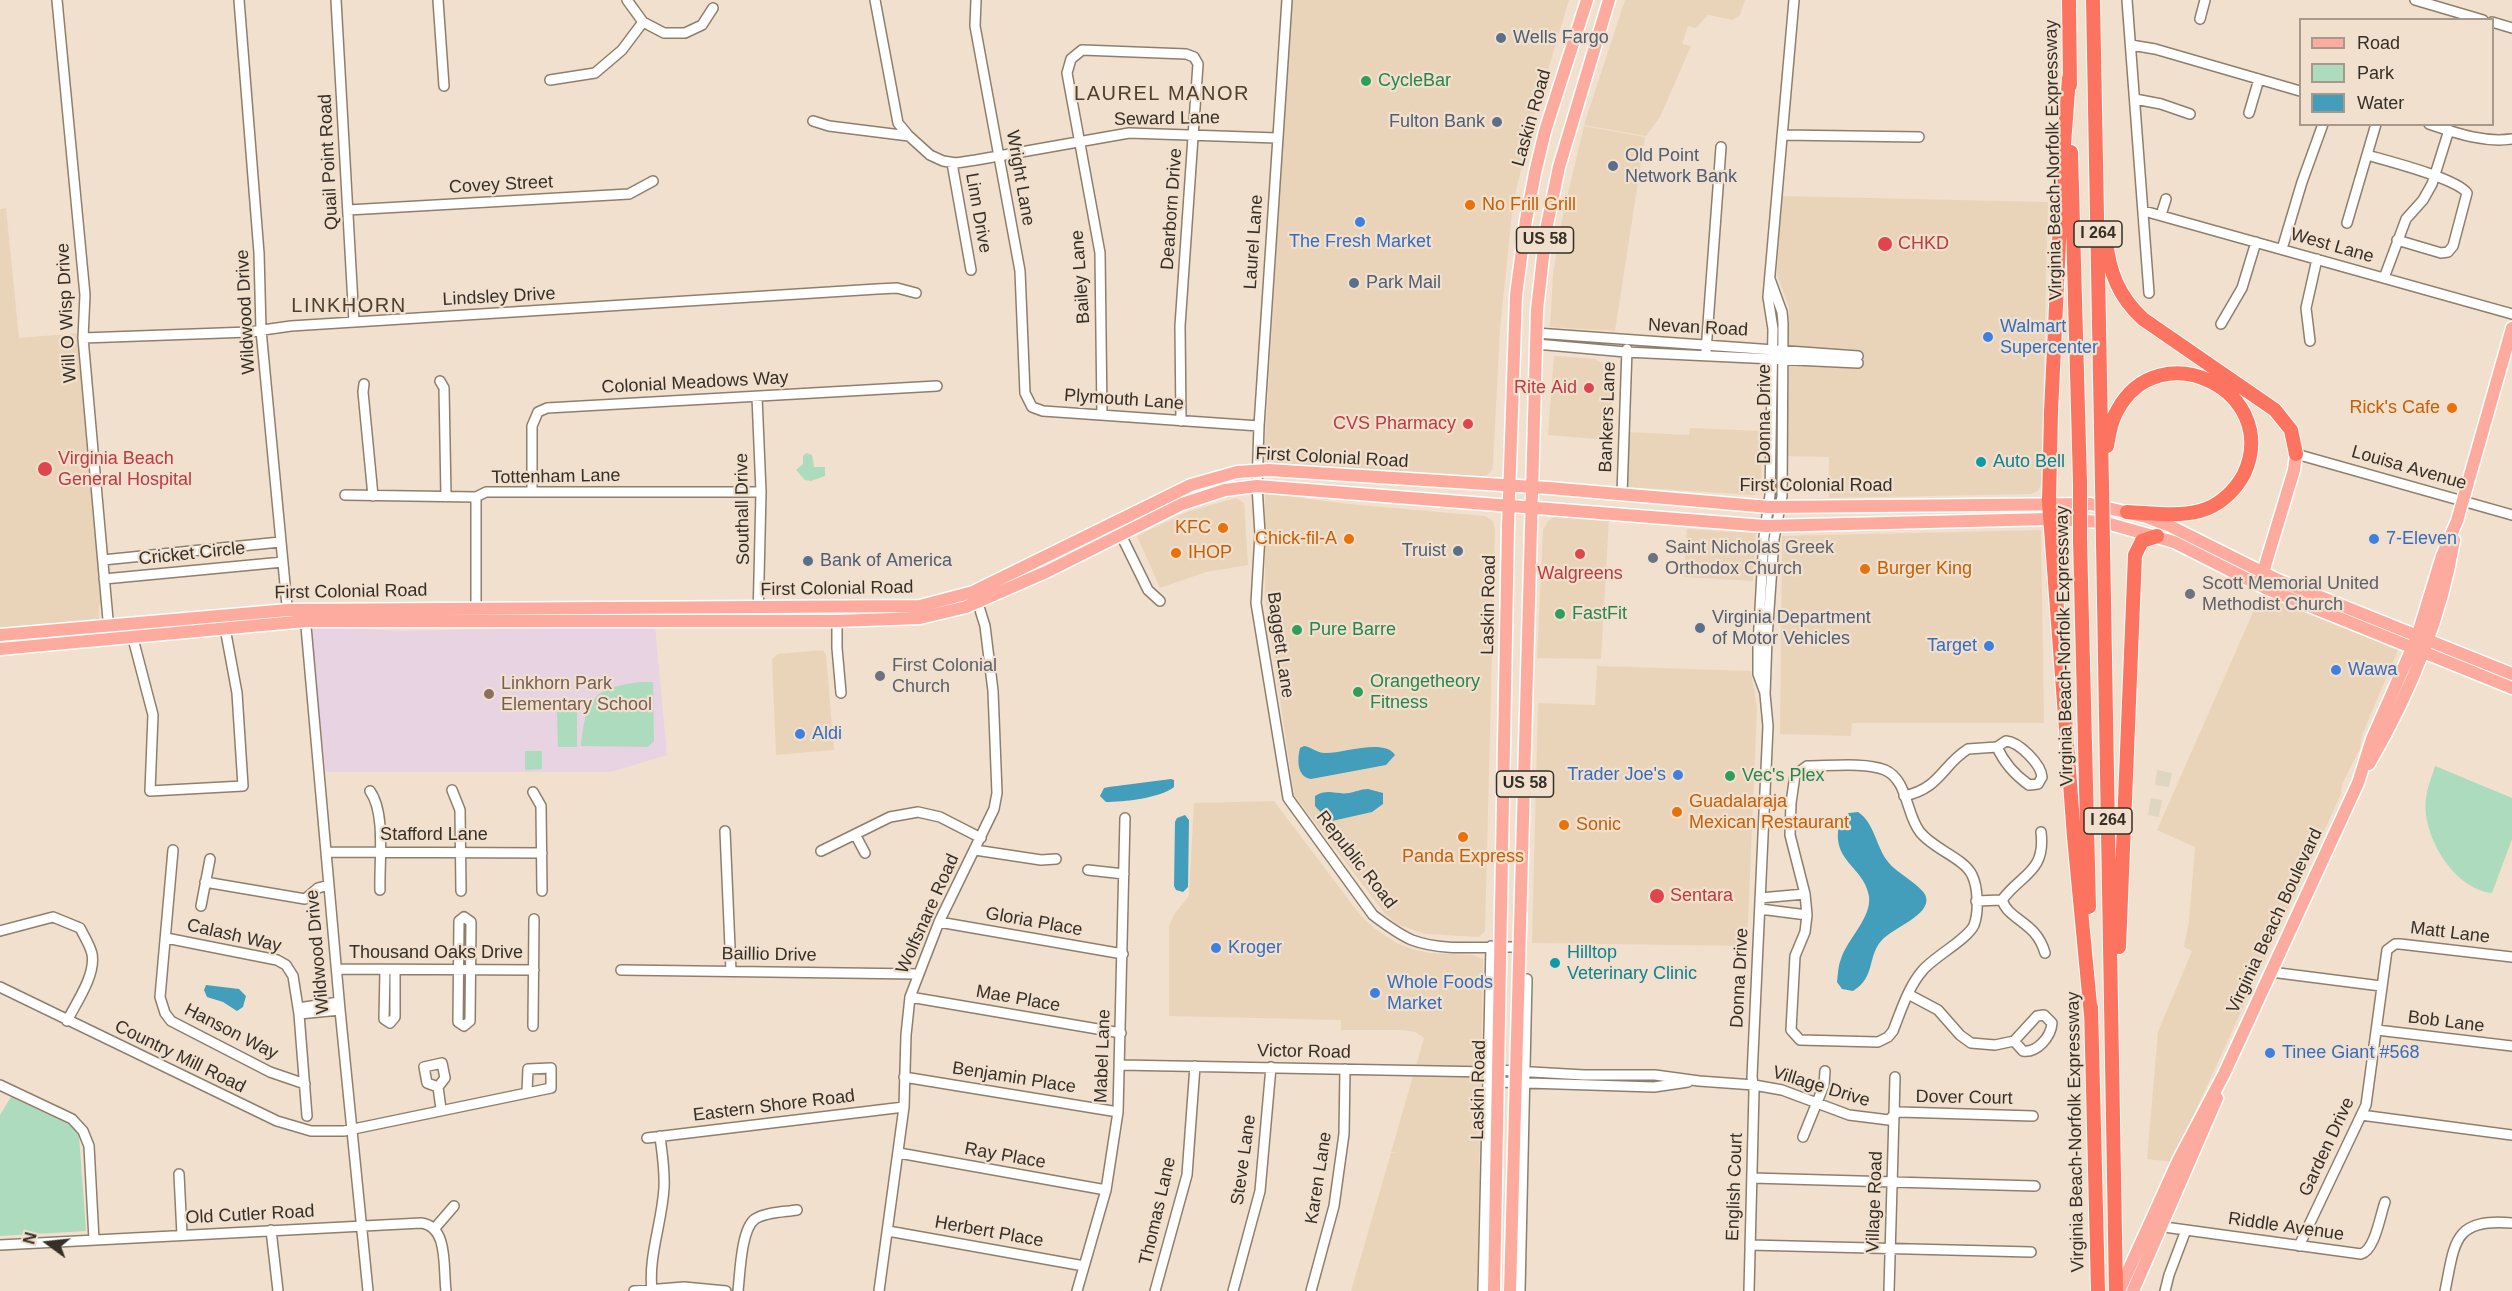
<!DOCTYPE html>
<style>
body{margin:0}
#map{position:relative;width:2512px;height:1291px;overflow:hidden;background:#f1e0cd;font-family:Helvetica,sans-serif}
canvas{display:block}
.legend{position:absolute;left:2299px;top:18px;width:195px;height:108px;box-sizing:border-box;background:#f1e0cd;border:2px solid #a6998b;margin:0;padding:8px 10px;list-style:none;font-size:18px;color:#352f27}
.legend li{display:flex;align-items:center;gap:12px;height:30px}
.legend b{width:30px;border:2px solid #a6998b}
.north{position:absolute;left:18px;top:1213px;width:60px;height:60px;-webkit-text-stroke:4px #f1e0cd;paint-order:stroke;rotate:285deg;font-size:16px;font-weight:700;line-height:24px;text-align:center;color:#352f27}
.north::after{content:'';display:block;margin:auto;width:21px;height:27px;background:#352f27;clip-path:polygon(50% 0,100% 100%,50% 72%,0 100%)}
</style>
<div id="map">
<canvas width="2512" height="1291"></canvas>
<ul class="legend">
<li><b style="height:8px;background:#fdab9f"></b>Road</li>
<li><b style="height:16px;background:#acdbbe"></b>Park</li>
<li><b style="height:16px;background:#439ebb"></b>Water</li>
</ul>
<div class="north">N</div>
</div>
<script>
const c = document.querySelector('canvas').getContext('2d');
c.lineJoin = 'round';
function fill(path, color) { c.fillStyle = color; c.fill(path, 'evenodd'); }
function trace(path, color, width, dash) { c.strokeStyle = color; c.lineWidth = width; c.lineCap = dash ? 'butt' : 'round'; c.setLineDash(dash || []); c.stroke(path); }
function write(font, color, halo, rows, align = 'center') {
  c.font = font + ' Helvetica,sans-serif'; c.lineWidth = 4.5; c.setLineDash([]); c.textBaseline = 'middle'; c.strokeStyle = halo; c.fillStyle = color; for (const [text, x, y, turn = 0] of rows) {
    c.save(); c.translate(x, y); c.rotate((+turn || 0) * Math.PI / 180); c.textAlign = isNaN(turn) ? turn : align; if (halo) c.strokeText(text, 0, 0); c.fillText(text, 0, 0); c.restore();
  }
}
fill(new Path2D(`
 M1291,0H1569L1530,130L1513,204L1500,328L1493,464L1492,470L1485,477L1264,462Z
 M1625,0H1745L1740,15L1733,20L1708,15L1696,28L1688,26L1682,44L1691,46L1660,117L1646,136L1584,125Z
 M1584,126L1645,137L1615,331L1550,327L1553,275L1562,219Z
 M1781,196L2048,202L2041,484L2038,491L2031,494L1829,498V457L1788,456L1789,307L1777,275Z
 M6,208L19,338L79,333L102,600L99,606V620L97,622L0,631V209Z
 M1554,356L1595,359L1614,370L1609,440L1548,435Z
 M1690,428L1762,431L1761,489L1754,495L1627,487L1629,432L1689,435Z
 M1265,493L1348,504L1485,516L1493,521L1495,531L1485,931L1479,937L1425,934L1397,924L1386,915L1294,795L1265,595Z
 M1236,498L1244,503L1248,565L1206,572L1160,588L1137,536L1187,512Z
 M1556,516L1609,519L1601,659L1537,658L1543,530L1548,521Z
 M1687,529L1756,533L1753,581L1684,577Z
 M2041,530L2044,723H1852L1851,736L1780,734L1782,536Z
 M2262,592L2398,650L2362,735L2360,749L2342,784L2341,794L2172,1162L2147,1159L2158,1032L2192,951L2184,947L2189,921L2195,847L2157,830Z
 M823,650L826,655L834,750L776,755L772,659L778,654Z
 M1597,666L1751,671L1757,708L1747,946L1532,943L1538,703L1595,705Z
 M1274,801L1361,916L1374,928L1398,944L1412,949L1429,953L1473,955L1483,959L1477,1291H1351L1391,1153H1397L1391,1152L1424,1038L1415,1032L1402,1030H1341V1020L1169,1016V926L1175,913L1189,896L1194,803Z`), '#e9d4ba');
fill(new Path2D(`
 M2157,770L2172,773L2169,787L2155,785Z
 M2151,798L2162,800L2159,817L2148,815Z`), '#dfd6c1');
fill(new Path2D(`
 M315,626L400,631L655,626L667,755L611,772H326L309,633Z`), '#e7d3e2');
fill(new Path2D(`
 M806,453L812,455L814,467H825V476L811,481L805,480L796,470L803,464V456Z
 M642,682H653L654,741L648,747L581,746C586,698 594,687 642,682Z
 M557,711H577V747H558Z
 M525,751H542V769L525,770Z
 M2435,766L2512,798V839L2492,893C2453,889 2421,834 2426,798C2427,788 2432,777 2435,766Z
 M11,1097L72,1126L79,1136L86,1231L0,1236V1115Z`), '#acdbbe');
fill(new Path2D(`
 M1304,746C1312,747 1318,754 1326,753C1343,753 1385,738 1395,755L1386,765L1311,779C1297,777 1297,760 1300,748Z
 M1171,779L1174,780V787C1161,798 1123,802 1106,802L1100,796L1104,788L1109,787Z
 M1368,789L1383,793V804L1372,812L1332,821L1326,818L1315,806V796C1328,788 1336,795 1349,793C1355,792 1361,789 1368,789Z
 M1858,812C1875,823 1876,848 1889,863C1897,873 1924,887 1926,897C1931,915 1893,928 1882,940C1867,956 1876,977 1853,991L1842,989L1837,982C1838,975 1838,966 1841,959C1847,939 1872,918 1869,896C1864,865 1827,861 1841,818L1849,813Z
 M1185,815L1189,820L1188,887L1183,892L1176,890L1174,886L1175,822L1177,818Z
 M206,985L239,989L246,996L243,1007L237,1011L223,1002L207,997L204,990Z`), '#439ebb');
const minor = new Path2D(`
 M57,0L85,295L83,338L109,631
 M239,0L259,253L261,330L288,616
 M336,0L354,322
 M438,0L444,86
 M627,0L643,22L664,33H685L702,25L713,8
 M875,0L898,123L908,135
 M976,0L975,26L1020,271L1025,393L1032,407L1043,411L1259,426
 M1287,0L1259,426L1257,486L1260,534L1256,603L1288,798L1373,915C1385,924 1398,934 1412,940C1443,952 1485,946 1518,947
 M2127,0L2149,293
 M2415,0L2483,20
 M2200,19L2205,0
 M2492,22L2512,28
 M2131,45L2155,49L2300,91
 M550,80L595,73L622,50L643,22
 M2135,99L2161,104L2190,114
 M2249,113L2259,79
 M813,121L829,126L909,136L930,155L943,161L956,163L976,160L1129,133L1277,138
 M2429,124C2456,133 2483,143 2512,139
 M1782,135L1919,137
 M2367,155C2388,161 2456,178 2467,193L2453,246L2448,252L2441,253L2397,240
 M952,163L971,270
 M348,210L629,194L653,181
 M2144,211L2512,314
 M2161,215L2166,199
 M2347,223L2376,124
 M2282,249L2302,182L2323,124
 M2384,278L2406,219L2423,200L2432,184L2449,130
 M2221,324L2242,288L2256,242
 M1536,333L1858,356
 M83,338L249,332L291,326L877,289L897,288L916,293
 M2310,341L2306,308L2317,259
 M1536,344L1626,352L1858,363
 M1706,351L1721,147
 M440,381L444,388L446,497
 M364,384L363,392L373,496
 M757,397L761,492L758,620
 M1102,415L1100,253L1067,73L1071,59L1082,50L1186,54L1194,57L1198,64L1180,326L1181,421
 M2296,454L2512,515
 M532,492V426L538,412L547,408L937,386
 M1622,494L1627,349
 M345,495L476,497
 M1120,533L1148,590L1160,601
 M103,560L280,542
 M104,579L283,562
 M476,613V497L486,492H761
 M305,615L340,1010L368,1291
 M837,621V648L841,693
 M131,631L153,715L150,791L243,786L237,693L225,628
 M1765,693L1758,674V645L1764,537L1770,495L1773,329L1768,297L1794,0
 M2006,741C2019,742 2041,764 2042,777L2038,784L2029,785C2015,775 2004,763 1997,747Z
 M1807,766C1829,766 1866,762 1885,770C1908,780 1906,815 1920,832C1933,849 1964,858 1972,875C1978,887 1979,912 1974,925C1968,939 1935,956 1923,970C1908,987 1901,1011 1893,1031L1888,1037L1878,1042L1800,1040L1791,1030L1795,956L1805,932L1807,915L1805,894L1790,835L1791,803L1795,775Z
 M452,790L460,810L461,891
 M370,791C386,813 379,863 380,890
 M533,792L541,806L542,891
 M1904,796C1941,788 1942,765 1968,749L1997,747
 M1765,801L1791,803
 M725,831L731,971
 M2041,832C2046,872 2021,874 2002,900C2009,921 2036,921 2045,953
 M856,836L865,853
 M173,850L160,997L165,1013L171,1021L270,1072L305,1084
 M975,850L1041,860L1056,859
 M821,851L890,817L918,812L940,817L981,838
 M326,852L542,853
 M1088,870L1124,874
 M205,882L305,899L318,888L329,885
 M1760,898L1805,894
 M1976,901L2002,900
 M201,906L210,859
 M1760,909L1807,915
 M464,917L471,922L470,1021L464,1026L458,1022L459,921Z
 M939,922L1123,954
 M0,931L53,917L80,928C84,936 90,945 92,954C96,975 76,1003 67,1021
 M166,938L277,960L286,965L293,976L299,1014L307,1116
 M337,969L534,970
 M385,970L384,1019L390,1023L395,1017V970
 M621,970L918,974
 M2271,972L2381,986
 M1518,979H1527L1520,1291
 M0,987L277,1121L311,1131H344L551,1088V1068L528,1069L527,1092
 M1908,994L1938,1010L1960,1035L1971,1043L1995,1045L2014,1041
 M910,997L1121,1033
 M298,1008L339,1002
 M299,1014L340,1010
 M2044,1015L2052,1023C2051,1037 2037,1053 2023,1051L2014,1041L2037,1016Z
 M533,1026L534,919
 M2377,1030L2512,1046
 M1120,1065L1488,1072
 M1497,1070L1584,1075H1655L1699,1081L1754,1085L1782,1090L1849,1115L1889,1120L1894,1115L1895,1077
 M904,1077L1118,1112
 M1497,1082L1654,1087L1688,1082
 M0,1085L72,1119L83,1131L89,1146L94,1240
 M438,1087L427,1083L424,1067L442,1063L445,1078L438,1087L441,1109
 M2361,1115L2512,1135
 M1803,1137L1824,1085L1825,1071
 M647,1138L904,1107
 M899,1153L1106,1190
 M179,1174L182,1235
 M1752,1178L2035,1186
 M2157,1226L2361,1254C2375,1250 2380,1216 2385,1202
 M435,1228L454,1206
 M271,1230L278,1291
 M888,1231L1084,1266
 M0,1245L421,1223C449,1226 443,1269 446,1291
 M1750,1245L2031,1252
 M2299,1246L2366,1105L2387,950L2395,944H2400L2512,957
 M634,1291L684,1287L726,1291
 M652,1291C648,1256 662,1223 664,1188C665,1170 662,1154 660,1136
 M738,1291C740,1274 741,1229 755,1219C766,1212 785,1212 797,1210
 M879,1291L904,1107L906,1035L910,997L939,922L994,809L997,793L993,691L985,626L976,597
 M1077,1291L1106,1190L1118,1112L1125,818
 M1155,1291L1187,1175L1195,1066
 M1233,1291L1260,1191L1271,1067
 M1311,1291L1334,1206L1344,1134L1345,1069
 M1483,1291L1491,946
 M1749,1291L1754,1091L1752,1077L1768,726L1765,694L1767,638L1774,539L1782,496L1783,323L1782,312L1770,279
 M1889,1291L1894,1115L1899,1112L2033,1116
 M2165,1291L2169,1275L2186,1230
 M2445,1291C2455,1242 2453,1218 2512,1223`);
const major = new Path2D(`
 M2261,579L2294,470L2296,454
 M0,635L288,610L920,606L973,592L1191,485L1237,472L1269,470L1549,488L1769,507L2091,504L2146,517L2170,526L2278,580L2512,674
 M0,649L306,621H837L920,618L966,607L1046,572L1182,504L1225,490L1257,486L1765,526L2049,519L2103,522L2174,542L2265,588L2512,688
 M2369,764C2409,695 2441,620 2454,540
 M1494,1291L1508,526L1516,295L1526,220L1535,173L1545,131L1587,0
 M1510,1291L1537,310L1546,230L1559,167L1609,0
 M2119,1291L2179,1159L2224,1074L2358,783L2372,739L2417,637L2442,556L2457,521L2512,328
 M2133,1291L2217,1098`);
const highway = new Path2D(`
 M2069,0L2070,85
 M2093,0L2102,485
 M2069,78L2063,157L2051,412L2049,502L2074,837L2091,1015
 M2071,152L2080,483
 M2106,240C2109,272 2119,297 2143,319L2275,410L2291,430L2296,454
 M2107,446C2109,434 2111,421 2117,411C2159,331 2282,391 2244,474C2235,491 2219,506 2200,511C2177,517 2151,513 2127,512
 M2080,540L2089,907
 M2103,543L2116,1291
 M2119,947L2135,555L2142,541L2157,536
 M2091,1007L2098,1291`);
trace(minor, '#8e7f6d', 12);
trace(major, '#fff', 15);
trace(highway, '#fff', 16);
trace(minor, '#fff', 9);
trace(major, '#fdab9f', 12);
trace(highway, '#fc735f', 14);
const highwayBridge = new Path2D(`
 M2102,485L2103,543
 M2080,540V483`);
trace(highwayBridge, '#fff', 16, []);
trace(highwayBridge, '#fc735f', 14);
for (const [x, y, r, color] of [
 [1501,38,6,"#5c6f8a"],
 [1366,81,6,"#2e9e5b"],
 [1497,122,6,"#5c6f8a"],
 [1613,166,6,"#5c6f8a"],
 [1470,205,6,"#e8710a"],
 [1360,222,6,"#3f7fe0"],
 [1885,244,8,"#e0444e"],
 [1354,283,6,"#5c6f8a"],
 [1988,337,6,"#3f7fe0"],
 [1589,388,6,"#e0444e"],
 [2452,408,6,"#e8710a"],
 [1468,424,6,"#e0444e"],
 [1981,462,6,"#0f9aa8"],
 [45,469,8,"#e0444e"],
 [1223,528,6,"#e8710a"],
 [1349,539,6,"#e8710a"],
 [2374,539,6,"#3f7fe0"],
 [1458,551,6,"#5c6f8a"],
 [1176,553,6,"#e8710a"],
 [1580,554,6,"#e0444e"],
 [1653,558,6,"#6b7280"],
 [808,561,6,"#5c6f8a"],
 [1865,569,6,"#e8710a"],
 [2190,594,6,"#6b7280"],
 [1560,614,6,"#2e9e5b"],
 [1700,628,6,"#5c6f8a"],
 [1297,630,6,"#2e9e5b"],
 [1989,646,6,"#3f7fe0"],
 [2336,670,6,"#3f7fe0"],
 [880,676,6,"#6b7280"],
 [1358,692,6,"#2e9e5b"],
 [489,694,6,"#8d6e63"],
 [800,734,6,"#3f7fe0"],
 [1678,775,6,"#3f7fe0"],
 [1730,776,6,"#2e9e5b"],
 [1677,812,6,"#e8710a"],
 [1564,825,6,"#e8710a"],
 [1463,837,6,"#e8710a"],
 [1657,896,8,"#e0444e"],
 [1216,948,6,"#3f7fe0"],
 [1555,963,6,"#0f9aa8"],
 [1375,993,6,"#3f7fe0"],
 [2270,1053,6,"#3f7fe0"]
]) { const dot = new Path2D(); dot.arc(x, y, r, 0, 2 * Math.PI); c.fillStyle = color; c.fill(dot); trace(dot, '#f1e0cd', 2); }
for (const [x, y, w] of [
 [2098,234,48],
 [1545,240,57],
 [1525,784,57],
 [2108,821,48]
]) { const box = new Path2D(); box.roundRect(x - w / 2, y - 13, w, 26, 4.5); c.fillStyle = '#f1e0cd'; c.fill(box); trace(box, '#352f27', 1.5); }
write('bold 16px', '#352f27', null, [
 ["I 264",2098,234],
 ["US 58",1545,240],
 ["US 58",1525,784],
 ["I 264",2108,821]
]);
write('18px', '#4e5e75', '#f1e0cd', [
 ["Wells Fargo",1513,38],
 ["Fulton Bank",1485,122,"right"],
 ["Old Point",1625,156],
 ["Network Bank",1625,177],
 ["Park Mail",1366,283],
 ["Truist",1446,551,"right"],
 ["Bank of America",820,561],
 ["Virginia Department",1712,618],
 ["of Motor Vehicles",1712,639]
], 'left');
write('18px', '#27864d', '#f1e0cd', [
 ["CycleBar",1378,81],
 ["FastFit",1572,614],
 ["Pure Barre",1309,630],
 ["Orangetheory",1370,682],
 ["Fitness",1370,703],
 ["Vec's Plex",1742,776]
], 'left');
write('18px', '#352f27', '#f1e0cd', [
 ["Laskin Road",1532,118,-74],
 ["Seward Lane",1167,119,-1],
 ["Virginia Beach-Norfolk Expressway",2054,160,-91],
 ["Quail Point Road",329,162,-93],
 ["Wright Lane",1020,178,80],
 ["Covey Street",501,185,-3],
 ["Dearborn Drive",1172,209,-86],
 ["Linn Drive",978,213,80],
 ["Laurel Lane",1254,242,-86],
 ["West Lane",2332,246,16],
 ["Bailey Lane",1081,277,-94],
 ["Lindsley Drive",499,297,-3],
 ["Wildwood Drive",246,312,-93],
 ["Will O Wisp Drive",67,313,-93],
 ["Nevan Road",1698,328,3],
 ["Colonial Meadows Way",695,383,-3],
 ["Plymouth Lane",1124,400,4],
 ["Donna Drive",1765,414,-90],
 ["Bankers Lane",1608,417,-88],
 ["First Colonial Road",1332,458,3],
 ["Louisa Avenue",2409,468,16],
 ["Tottenham Lane",556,477,-1],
 ["First Colonial Road",1816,486],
 ["Southall Drive",743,509,-91],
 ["Cricket Circle",192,554,-6],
 ["First Colonial Road",837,589,-1],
 ["First Colonial Road",351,592,-1],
 ["Laskin Road",1489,605,-89],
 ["Baggett Lane",1280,645,82],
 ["Virginia Beach-Norfolk Expressway",2065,646,-91],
 ["Stafford Lane",434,835],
 ["Republic Road",1356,860,52],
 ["Wolfsnare Road",928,914,-66],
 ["Virginia Beach Boulevard",2275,921,-65],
 ["Gloria Place",1034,922,10],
 ["Matt Lane",2450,933,7],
 ["Calash Way",234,936,13],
 ["Wildwood Drive",318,952,-95],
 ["Thousand Oaks Drive",436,953],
 ["Baillio Drive",769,955,1],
 ["Donna Drive",1740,978,-87],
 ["Mae Place",1018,999,10],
 ["Bob Lane",2446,1022,7],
 ["Hanson Way",231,1032,27],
 ["Victor Road",1304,1052,1],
 ["Mabel Lane",1103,1056,-88],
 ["Country Mill Road",180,1057,26],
 ["Benjamin Place",1014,1078,9],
 ["Village Drive",1821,1087,17],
 ["Laskin Road",1479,1090,-89],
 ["Dover Court",1964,1098,1],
 ["Eastern Shore Road",774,1106,-7],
 ["Virginia Beach-Norfolk Expressway",2076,1132,-91],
 ["Garden Drive",2327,1147,-65],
 ["Ray Place",1005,1156,10],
 ["Steve Lane",1244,1160,-82],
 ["Karen Lane",1319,1178,-81],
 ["English Court",1735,1187,-88],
 ["Village Road",1875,1202,-88],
 ["Thomas Lane",1158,1211,-77],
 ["Old Cutler Road",250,1215,-3],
 ["Riddle Avenue",2286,1227,8],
 ["Herbert Place",989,1232,10]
]);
write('18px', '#c56008', '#f1e0cd', [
 ["No Frill Grill",1482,205],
 ["Rick's Cafe",2440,408,"right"],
 ["KFC",1211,528,"right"],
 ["Chick-fil-A",1337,539,"right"],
 ["IHOP",1188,553],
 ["Burger King",1877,569],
 ["Guadalaraja",1689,802],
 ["Mexican Restaurant",1689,823],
 ["Sonic",1576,825],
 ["Panda Express",1463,857,"center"]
], 'left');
write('18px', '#366cbe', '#f1e0cd', [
 ["The Fresh Market",1360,242,"center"],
 ["Walmart",2000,327],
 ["Supercenter",2000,348],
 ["7-Eleven",2386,539],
 ["Target",1977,646,"right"],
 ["Wawa",2348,670],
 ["Aldi",812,734],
 ["Trader Joe's",1666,775,"right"],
 ["Kroger",1228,948],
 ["Whole Foods",1387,983],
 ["Market",1387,1004],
 ["Tinee Giant #568",2282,1053]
], 'left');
write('18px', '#be3a42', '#f1e0cd', [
 ["CHKD",1898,244],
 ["Rite Aid",1577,388,"right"],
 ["CVS Pharmacy",1456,424,"right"],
 ["Virginia Beach",58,459],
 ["General Hospital",58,480],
 ["Walgreens",1580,574,"center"],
 ["Sentara",1670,896]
], 'left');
write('18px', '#0d838f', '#f1e0cd', [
 ["Auto Bell",1993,462],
 ["Hilltop",1567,953],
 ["Veterinary Clinic",1567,974]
], 'left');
write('18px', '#5b616d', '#f1e0cd', [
 ["Saint Nicholas Greek",1665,548],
 ["Orthodox Church",1665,569],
 ["Scott Memorial United",2202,584],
 ["Methodist Church",2202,605],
 ["First Colonial",892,666],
 ["Church",892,687]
], 'left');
write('18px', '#785e54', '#f1e0cd', [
 ["Linkhorn Park",501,684],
 ["Elementary School",501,705]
], 'left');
c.letterSpacing = '1.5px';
write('20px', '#4d4030', '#f1e0cd', [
 ["LAUREL MANOR",1162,94],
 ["LINKHORN",349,306]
]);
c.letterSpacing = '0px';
</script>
